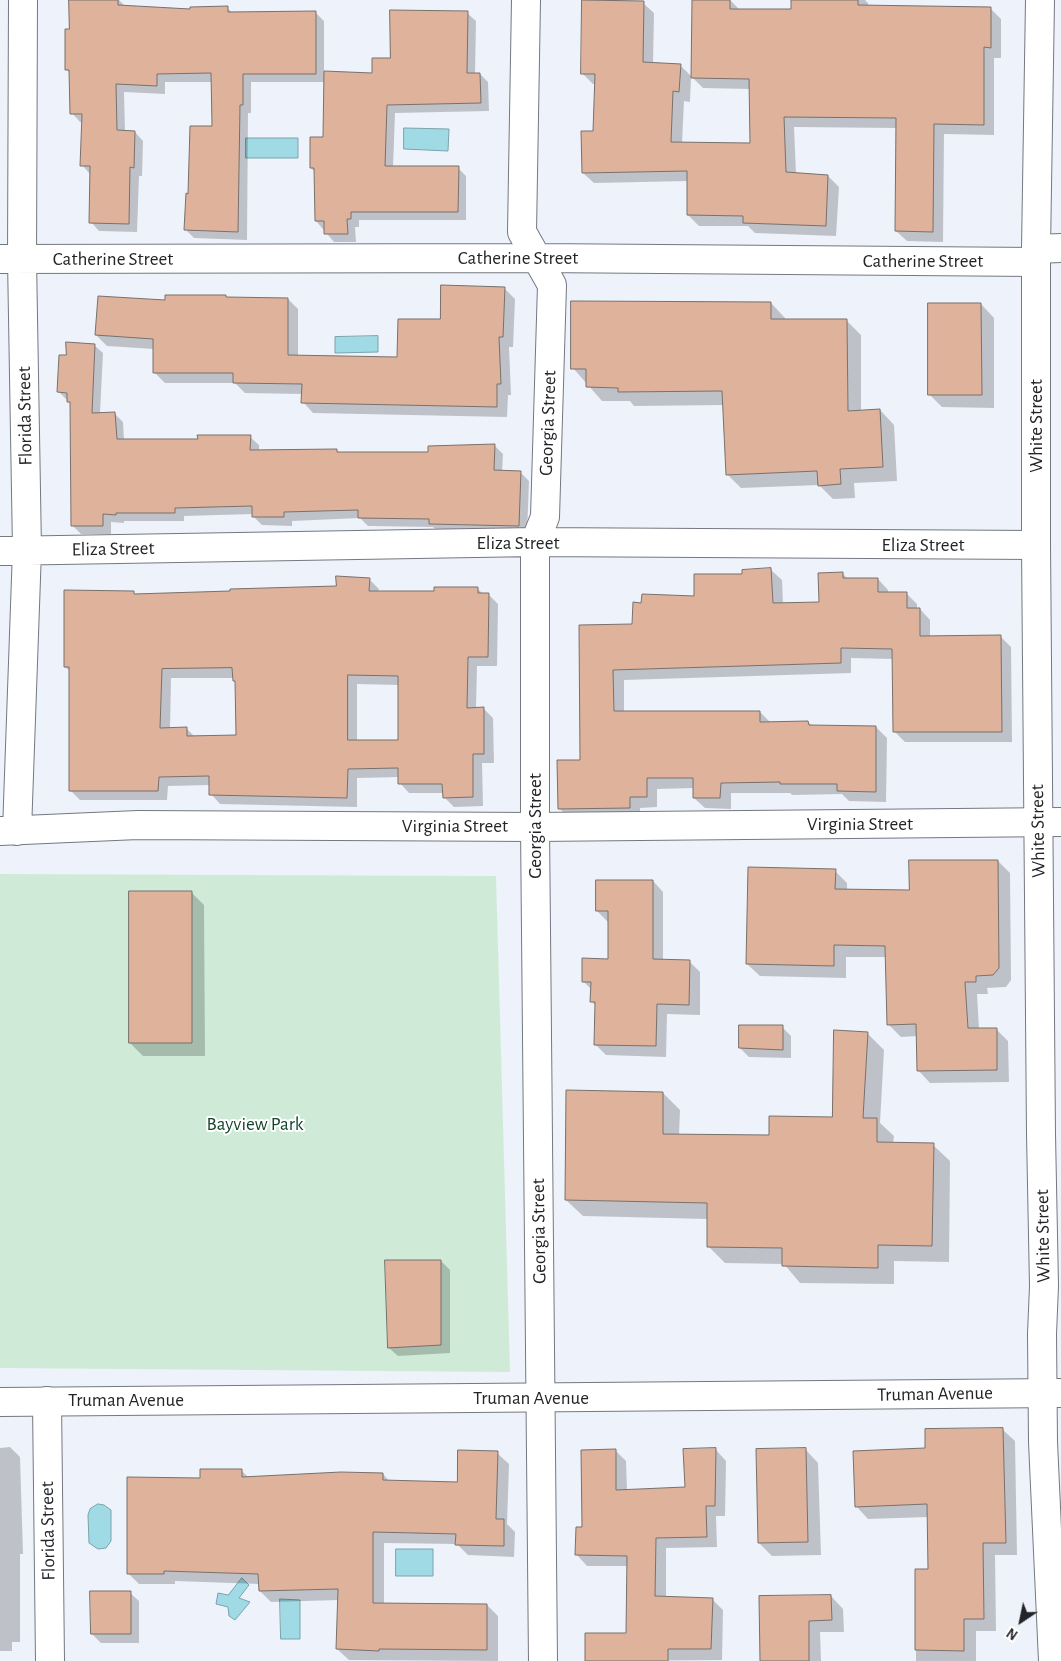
<!DOCTYPE html>
<style>
body{margin:0}
#map{position:relative;width:1061px;height:1661px;overflow:hidden;background:#eef2fb;font-family:"Alegreya Sans",sans-serif}
canvas{display:block}
.north{position:absolute;left:996px;top:1596px;width:50px;height:50px;-webkit-text-stroke:4px #fff;paint-order:stroke;rotate:214deg;font-size:14px;font-weight:700;line-height:20px;text-align:center;color:#232427}
.north::after{content:'';display:block;margin:auto;width:18px;height:22px;background:#232427;clip-path:polygon(50% 0,100% 100%,50% 72%,0 100%)}
</style>
<div id="map">
<canvas width="1061" height="1661"></canvas>
<div class="north">N</div>
</div>
<script>
const c = document.querySelector('canvas').getContext('2d');
c.lineJoin = 'round';
function fill(path, color) { c.fillStyle = color; c.fill(path, 'evenodd'); }
function trace(path, color, width, dash) { c.strokeStyle = color; c.lineWidth = width; c.lineCap = dash ? 'butt' : 'round'; c.setLineDash(dash || []); c.stroke(path); }
function write(font, color, halo, rows, align = 'center') {
  c.font = font + ' "Alegreya Sans",sans-serif'; c.lineWidth = 4; c.setLineDash([]); c.textBaseline = 'middle'; c.strokeStyle = halo; c.fillStyle = color; for (const [text, x, y, turn = 0] of rows) {
    c.save(); c.translate(x, y); c.rotate((+turn || 0) * Math.PI / 180); c.textAlign = isNaN(turn) ? turn : align; if (halo) c.strokeText(text, 0, 0); c.fillText(text, 0, 0); c.restore();
  }
}
fill(new Path2D(`
 M0,874L496,876L510,1372L0,1368Z`), '#cfebd8');
const water = new Path2D(`
 M404,128L449,129L448,151L404,149Z
 M246,138H298V158H246Z
 M378,336V352L335,353V337Z
 M98,1504L104,1505L111,1510V1541L106,1548L98,1549L89,1543L88,1515L90,1509Z
 M396,1549H433V1576H396Z
 M242,1578L249,1585L239,1598L250,1602L235,1620L229,1616L228,1607L216,1604L218,1593L228,1595Z
 M280,1599L300,1600V1639H281Z`);
fill(water, '#a0dae5');
trace(water, '#7aa3ac', 1);
fill(new Path2D(`
 M70,0H119L126,7L191,11L227,8L233,13L315,12L324,21V73L373,74L391,59L467,13L476,21L475,74H480L488,82L489,111L395,113L393,167L458,168L466,176V220H359V227H355L356,242H334L316,221L315,172L311,168L325,138V82H251V113H248L247,240L194,238L186,230L189,195L213,127L212,82H165V94L124,92L125,132H135L143,141L142,176H139L137,232L99,231L91,222L90,174L82,165L83,122H80L72,113L71,74L66,69L70,30Z
 M694,0H730L740,10H792V0H865L868,3V6L991,9L1001,19V58H994V135L944,134L943,242L907,241L896,231L897,128L794,127L796,174L828,176L839,187L836,236L755,233L748,226H699L688,215V181L594,183L583,173L594,132L596,84H593L582,73L643,3L654,13L653,64L680,65L691,76L690,102L684,101L682,143L751,144L750,89L703,88L692,77Z
 M504,288L515,299L513,347H509L511,395H508L507,417L313,413L303,402V394L245,393L235,383H165L155,373L154,349L107,346L96,335L166,302L225,296L227,298L288,299L298,309V357L398,358L441,321Z
 M771,303L785,318V320L847,321L861,335V411L880,410L894,425L897,481L854,483L855,498L833,499L819,485L741,488L727,474L724,405L634,406L630,401H602L573,368Z
 M981,304L994,318V408L942,407L929,394Z
 M94,345L103,353L100,413H114L123,422L124,440H199L250,437L259,445V451H337L339,453H429L494,445L503,454L502,472H520L529,481L527,534L439,532L433,527L368,526L360,518L292,521V526L262,525L253,516V514L184,516V521H124V523L111,522V534H81L73,526L71,404L59,392L67,356Z
 M771,570L782,580L783,604L820,603L842,573L848,579H878L888,590V593H906L917,604V609H920L930,620V637H1001L1011,647L1012,742H905L894,731L893,659L851,658V673L624,680V712H760L771,723L808,722L812,726L876,727L887,738L886,802L849,801L842,794L792,795L790,793H731V809L705,808L694,798V788L657,789V807L640,808V819H570L559,808L582,761L580,626L634,625L643,604L695,598L743,576Z
 M369,579L379,589L378,592H435L477,588L483,594H488L498,604L497,666H477L476,709H484L493,718L494,763H482L483,806L454,807L444,797V793H409L400,783V777L357,778V807L220,804L211,794L210,785L168,786L167,800H80L71,791L70,671L65,667L133,592L136,595L337,587ZM171,678H234L236,683L237,736L195,737L186,728L170,729ZM357,684L400,685V741H357Z
 M998,861L1010,873L1011,980L1006,987L987,988L988,994H977L979,1029H996L1008,1041L1009,1082L930,1083L918,1070V1036L901,1037L888,1024L887,957H846V978L760,976L747,964L835,871L847,883V890L910,892Z
 M653,881L663,892V961H689L700,972V1015L667,1014L666,1057L606,1055L595,1044L596,1006L592,1002V990L583,981L609,960L608,922L597,911Z
 M191,892L204,905L205,1056H143L130,1043Z
 M782,1027L791,1036V1058L749,1057L740,1048Z
 M867,1033L884,1050L880,1123L894,1136L893,1144L933,1145L950,1161L949,1262L894,1261V1284L800,1283L784,1264L725,1263L708,1246V1219L583,1216L566,1200L663,1093L680,1110L679,1135L770,1137L833,1119Z
 M441,1261L450,1270V1353L398,1356L389,1348Z
 M1002,1429L1015,1441L1017,1555H995L996,1631H976V1661H916V1570H929L928,1517L868,1519L856,1506L927,1450Z
 M10,1447L20,1457L23,1554H20V1642H12V1651H0V1448Z
 M805,1449L818,1463L821,1555L772,1556L759,1543Z
 M615,1450L626,1461L627,1491L686,1489L716,1450L726,1461L725,1516H716L717,1547L666,1548V1598L712,1599L723,1610L722,1660L586,1661L627,1634L628,1566H587L577,1555L583,1528Z
 M497,1453L509,1464L507,1524L515,1532L514,1557L468,1555L457,1544L384,1543V1604L487,1605L498,1616V1661L349,1660L337,1649L339,1600L271,1602L260,1591V1584L175,1581V1584H139L128,1573L201,1480L241,1470L249,1478L383,1474L390,1482L458,1483Z
 M130,1593L139,1601V1643H101L92,1634Z
 M831,1596L843,1609L844,1632H820L821,1661H761Z`), '#0003');
const building = new Path2D(`
 M69,0H118V5L190,9V7L228,6V12L316,11V74H243V105H240L238,232L184,230L186,193L188,194L190,126H212L211,73L157,74V86L116,84L117,130L135,131L134,168L130,167L129,224L89,223L90,166H80L82,114H70L69,70H65V29H69Z
 M582,0L644,1L643,62L681,64L679,92L673,91L671,142L750,143L749,79L691,78L692,0H730V9H791V0H858V5L991,7V48L984,47V125L934,124L933,232L895,231L896,118L784,117L786,172L828,175L826,226L743,223V216L687,215V171L582,173L581,131H593L595,74H581Z
 M390,10L468,11L467,73H480L481,103L387,105L385,166H459L458,212H351V219H347L348,234H324V221H315L314,168H310V137H323L324,71L372,73V58H390Z
 M441,285L505,287L503,337H499L501,384H497V407L301,403L302,384L233,383V373H153V339L95,335L98,296L165,300V295H226V297L288,298V355L397,357L398,319H440Z
 M571,301L771,302V319H847L848,411L880,409L883,467L840,469L841,484L818,486L817,471L726,475L722,391L618,392V388L586,387V369H571Z
 M928,303H981L982,395H928Z
 M66,342L95,344L92,413L115,412L117,439H198L197,435H251L250,450L337,449V452H428V446L495,444L494,470L521,471L519,526L429,524V519L358,518V510L284,512V517H252V506L175,508V513H116V515L103,514V526H71L70,402H67V393L57,392L59,355H66Z
 M771,568L773,603L819,602L818,573L843,572V578H878V592H907V608H920V636L1001,635L1002,732H893L892,649L841,648V663L613,670L614,711H760V722L808,721L809,725L876,726V792L837,791V784H780V782L721,783L720,798H693V778H647V797H630V808L558,809L557,760H580L579,625L632,624L633,602L641,603L642,594L694,596V574H742V570Z
 M336,576L370,578L369,591H434V587H478V593H489L488,657H468L467,708L484,707V754H473V797L443,798L442,784H398V768L348,769L347,798L209,795V776L159,777L158,791H69V667H64V590L134,591V594L230,591V589L336,586ZM232,668L233,681H235L236,735L187,736V727L160,728L162,669ZM348,675L398,676V740H348Z
 M909,860H998L999,968L993,975L976,976V982H965L968,1028H997V1070L917,1071L916,1024L887,1025L885,946L834,945V966L746,964L748,867L836,869L835,889L909,890Z
 M596,880H653V959L690,960L689,1005L657,1004L656,1046L594,1045L595,1002H590L591,982H582V958L608,959V911H596Z
 M129,891H192V1043H129Z
 M739,1025H783V1050L739,1048Z
 M834,1030L868,1032L863,1118H877V1142L934,1143L932,1246L878,1245V1268L782,1266V1248L707,1247V1203L565,1200L566,1090L663,1092V1134L769,1135V1116L832,1117Z
 M385,1260H441V1345L388,1348Z
 M1003,1428L1006,1543H983L984,1619H964V1651L915,1650V1569H928L927,1504L855,1507L853,1451L925,1448V1429Z
 M716,1448L715,1506H706L707,1537L656,1538L655,1596L713,1598L711,1649H668V1661H585V1633H626L627,1556L575,1555L576,1527H582L581,1450L616,1449V1490L685,1487L683,1449Z
 M806,1448L808,1542L758,1543L756,1449Z
 M458,1450L498,1451L496,1519H504V1546L455,1545L456,1534L373,1532V1603L487,1604V1650L379,1649V1651L336,1649L338,1589L259,1591L258,1574L164,1571V1574H127V1477L200,1478V1469H242V1477L341,1472L383,1473V1480L457,1482Z
 M90,1591H131V1634H91Z
 M831,1595L832,1620L809,1621V1661H760L759,1596Z`);
fill(building, '#deb29b');
trace(building, '#78706b', 1);
const street = new Path2D(`
 M526,0L522,232L552,285L545,517L535,542V827L543,1661
 M1036,249L1061,248
 M0,259L537,258L1036,262
 M0,551L535,542L1036,545
 M0,831L138,825L535,827L1061,822
 M17,831L27,550L22,259L23,0
 M47,1401L50,1661`);
const secondary = new Path2D(`
 M1040,0L1036,249V545L1041,1134L1044,1286L1042,1334L1043,1442L1053,1661`);
const primary = new Path2D(`
 M0,1402L1061,1393`);
trace(street, '#74787f', 30);
trace(secondary, '#74787f', 30);
trace(primary, '#74787f', 30);
trace(street, '#fff', 28);
trace(secondary, '#fff', 28);
trace(primary, '#fff', 28);
write('19px', '#232427', '#fff', [
 ["Catherine Street",518,258],
 ["Catherine Street",113,259],
 ["Catherine Street",923,261],
 ["Florida Street",25,416,-91],
 ["Georgia Street",548,423,-88],
 ["White Street",1036,426,-90],
 ["Eliza Street",518,543],
 ["Eliza Street",923,545],
 ["Eliza Street",113,549,-1],
 ["Virginia Street",860,824],
 ["Virginia Street",455,826],
 ["Georgia Street",535,826,-90],
 ["White Street",1038,831,-91],
 ["Georgia Street",539,1231,-91],
 ["White Street",1043,1236,-91],
 ["Truman Avenue",935,1394,-1],
 ["Truman Avenue",531,1398],
 ["Truman Avenue",126,1400],
 ["Florida Street",48,1531,-91]
]);
write('19px', '#12462b', '#fff', [
 ["Bayview Park",255,1124]
]);
</script>
